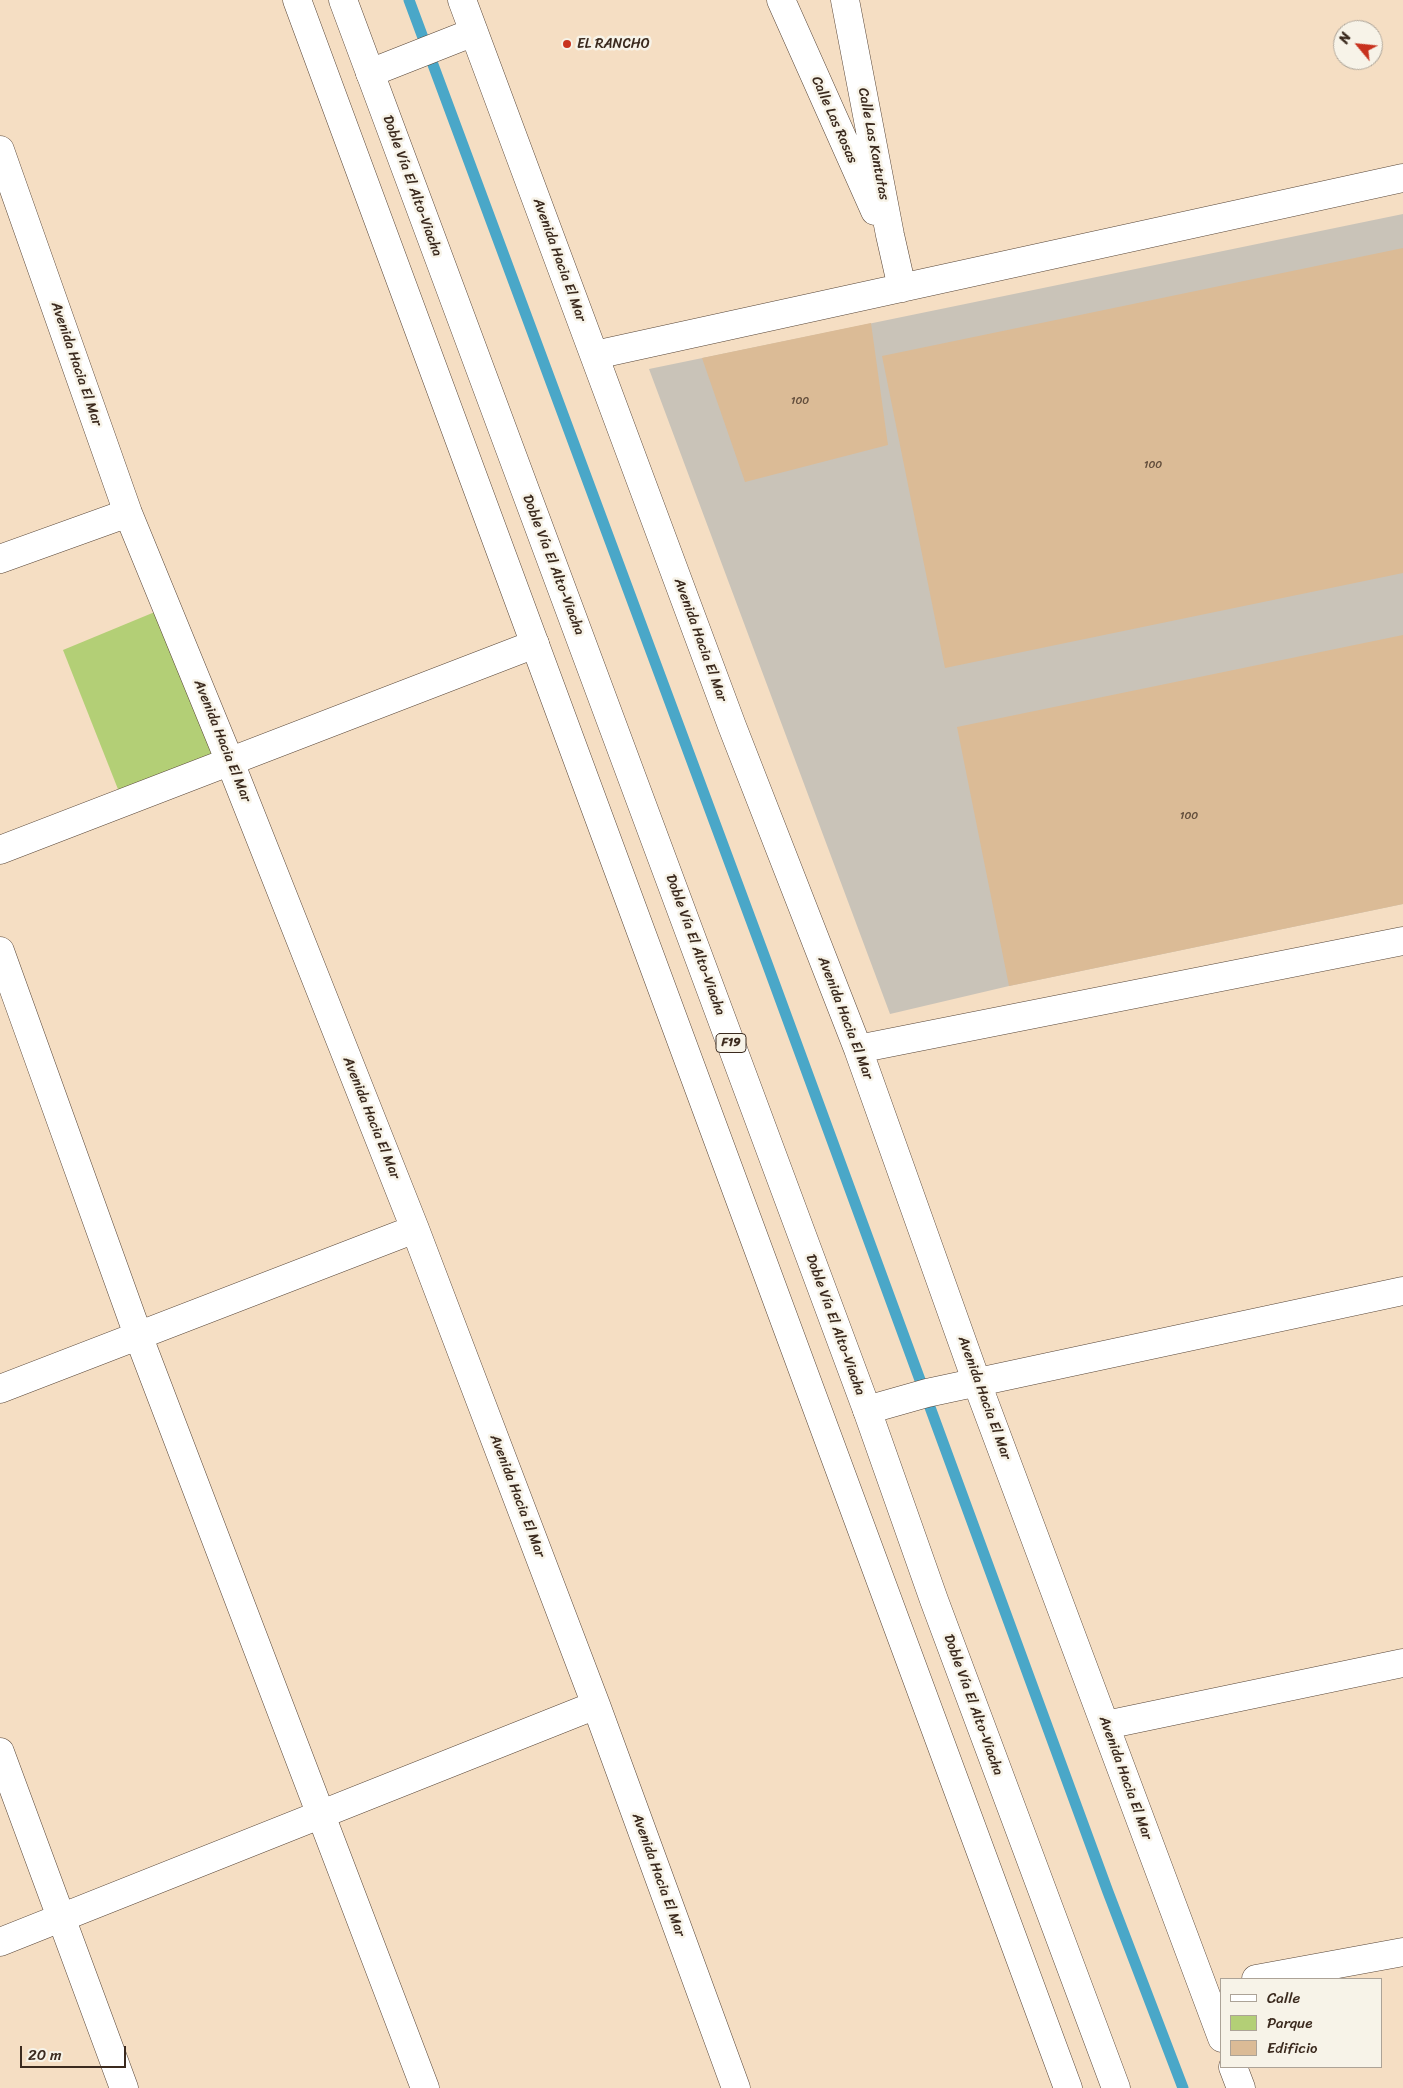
<!DOCTYPE html>
<meta charset="utf-8">
<style>
body{margin:0}
#map{position:relative;width:1403px;height:2088px;overflow:hidden;background:#f5dec3;font-family:Sriracha,sans-serif}
canvas{display:block}
.legend{position:absolute;left:1220px;top:1978px;width:162px;height:90px;box-sizing:border-box;background:#f7f3e8;border:1px solid #aca397;margin:0;padding:6px 9px;list-style:none;font-size:15px;color:#3b2a1e}
.legend li{display:flex;align-items:center;gap:10px;height:25px}
.legend b{width:25px;border:1px solid #aca397}
.north{position:absolute;left:1333px;top:20px;width:50px;height:50px;box-sizing:border-box;background:#f7f3e8;border:1px solid #aca397;border-radius:50%;rotate:298deg;font-size:14px;font-weight:700;line-height:20px;text-align:center;color:#3b2a1e}
.north::after{content:'';display:block;margin:auto;width:18px;height:22px;background:#c8321e;clip-path:polygon(50% 0,100% 100%,50% 72%,0 100%)}
.scale{position:absolute;left:20px;top:2046px;width:106px;height:22px;box-sizing:border-box;border:2px solid #3b2a1e;border-top:0;padding-left:6px;font-size:15px;line-height:18px;white-space:nowrap;color:#3b2a1e;-webkit-text-stroke:4px #f7f3e8;paint-order:stroke}
</style>
<div id="map">
<canvas width="1403" height="2088"></canvas>
<ul class="legend">
<li><b style="height:6px;background:#fff"></b>Calle</li>
<li><b style="height:14px;background:#b3cf76"></b>Parque</li>
<li><b style="height:14px;background:#dbbb96"></b>Edificio</li>
</ul>
<div class="north">N</div>
<div class="scale">20 m</div>
</div>
<script>
const c = document.querySelector('canvas').getContext('2d');
c.lineJoin = 'round';
function fill(path, color) { c.fillStyle = color; c.fill(path, 'evenodd'); }
function trace(path, color, width, dash) { c.strokeStyle = color; c.lineWidth = width; c.lineCap = dash ? 'butt' : 'round'; c.setLineDash(dash || []); c.stroke(path); }
function write(font, color, halo, rows, align = 'center') {
  c.font = font + ' Sriracha,sans-serif'; c.lineWidth = 5; c.setLineDash([]); c.textBaseline = 'middle'; c.strokeStyle = halo; c.fillStyle = color; for (const [text, x, y, turn = 0] of rows) {
    c.save(); c.translate(x, y); c.rotate((+turn || 0) * Math.PI / 180); c.textAlign = isNaN(turn) ? turn : align; if (halo) c.strokeText(text, 0, 0); c.fillText(text, 0, 0); c.restore();
  }
}
fill(new Path2D(`
 M1403,214V904L1009,986L890,1014L649,369Z`), '#c9c3b8');
fill(new Path2D(`
 M162,609L227,772L127,812L63,650Z`), '#b3cf76');
trace(new Path2D(`
 M409,0L768,966L1108,1892L1183,2088`), '#4aa7c8', 11);
fill(new Path2D(`
 M1403,248V573L945,668L882,356Z
 M871,323L888,445L745,482L702,358Z
 M1403,635V904L1009,986L957,727Z`), '#dbbb96');
const minor = new Path2D(`
 M462,0L732,726L858,1049L977,1383L1222,2038
 M781,0L875,211
 M845,0L890,235L902,288
 M370,73L474,32
 M0,150L128,513L230,762L415,1229L596,1705L736,2088
 M595,355L1403,178
 M0,559L128,513
 M0,850L535,644
 M0,951L138,1335L425,2088
 M858,1049L1403,941
 M0,1389L415,1229
 M867,1410L927,1393L1403,1291
 M1106,1725L1403,1663
 M0,1752L124,2088
 M0,1942L596,1705
 M1256,1979L1403,1952
 M1233,2067L1241,2088`);
const highway = new Path2D(`
 M297,0L1068,2088
 M343,0L867,1410L934,1600L1116,2088`);
trace(minor, '#574537', 29);
trace(highway, '#574537', 29);
trace(minor, '#fff', 28);
trace(highway, '#fff', 28);
for (const [x, y, r, color] of [
 [567,44,5,"#c8321e"]
]) { const dot = new Path2D(); dot.arc(x, y, r, 0, 2 * Math.PI); c.fillStyle = color; c.fill(dot); trace(dot, '#f7f3e8', 2); }
write('11px', '#634e3c', null, [
 ["100",800,401],
 ["100",1153,465],
 ["100",1189,816]
]);
for (const [x, y, w] of [
 [731,1043,30]
]) { const box = new Path2D(); box.roundRect(x - w / 2, y - 9.5, w, 19, 4); c.fillStyle = '#f7f3e8'; c.fill(box); trace(box, '#3b2a1e', 1); }
write('bold 12px', '#3b2a1e', null, [
 ["F19",731,1043]
]);
write('14px', '#3b2a1e', '#f7f3e8', [
 ["EL RANCHO",577,44]
], 'left');
write('14px', '#3b2a1e', '#f7f3e8', [
 ["Calle Las Rosas",834,120,66],
 ["Calle Las Kantutas",873,144,79],
 ["Doble Vía El Alto-Viacha",412,186,70],
 ["Avenida Hacia El Mar",559,260,70],
 ["Avenida Hacia El Mar",76,364,71],
 ["Doble Vía El Alto-Viacha",553,565,69],
 ["Avenida Hacia El Mar",700,640,70],
 ["Avenida Hacia El Mar",222,741,68],
 ["Doble Vía El Alto-Viacha",695,945,70],
 ["Avenida Hacia El Mar",845,1018,69],
 ["Avenida Hacia El Mar",371,1118,68],
 ["Doble Vía El Alto-Viacha",835,1325,70],
 ["Avenida Hacia El Mar",984,1398,70],
 ["Avenida Hacia El Mar",517,1496,69],
 ["Doble Vía El Alto-Viacha",973,1705,70],
 ["Avenida Hacia El Mar",1125,1778,70],
 ["Avenida Hacia El Mar",658,1875,70]
]);
</script>
